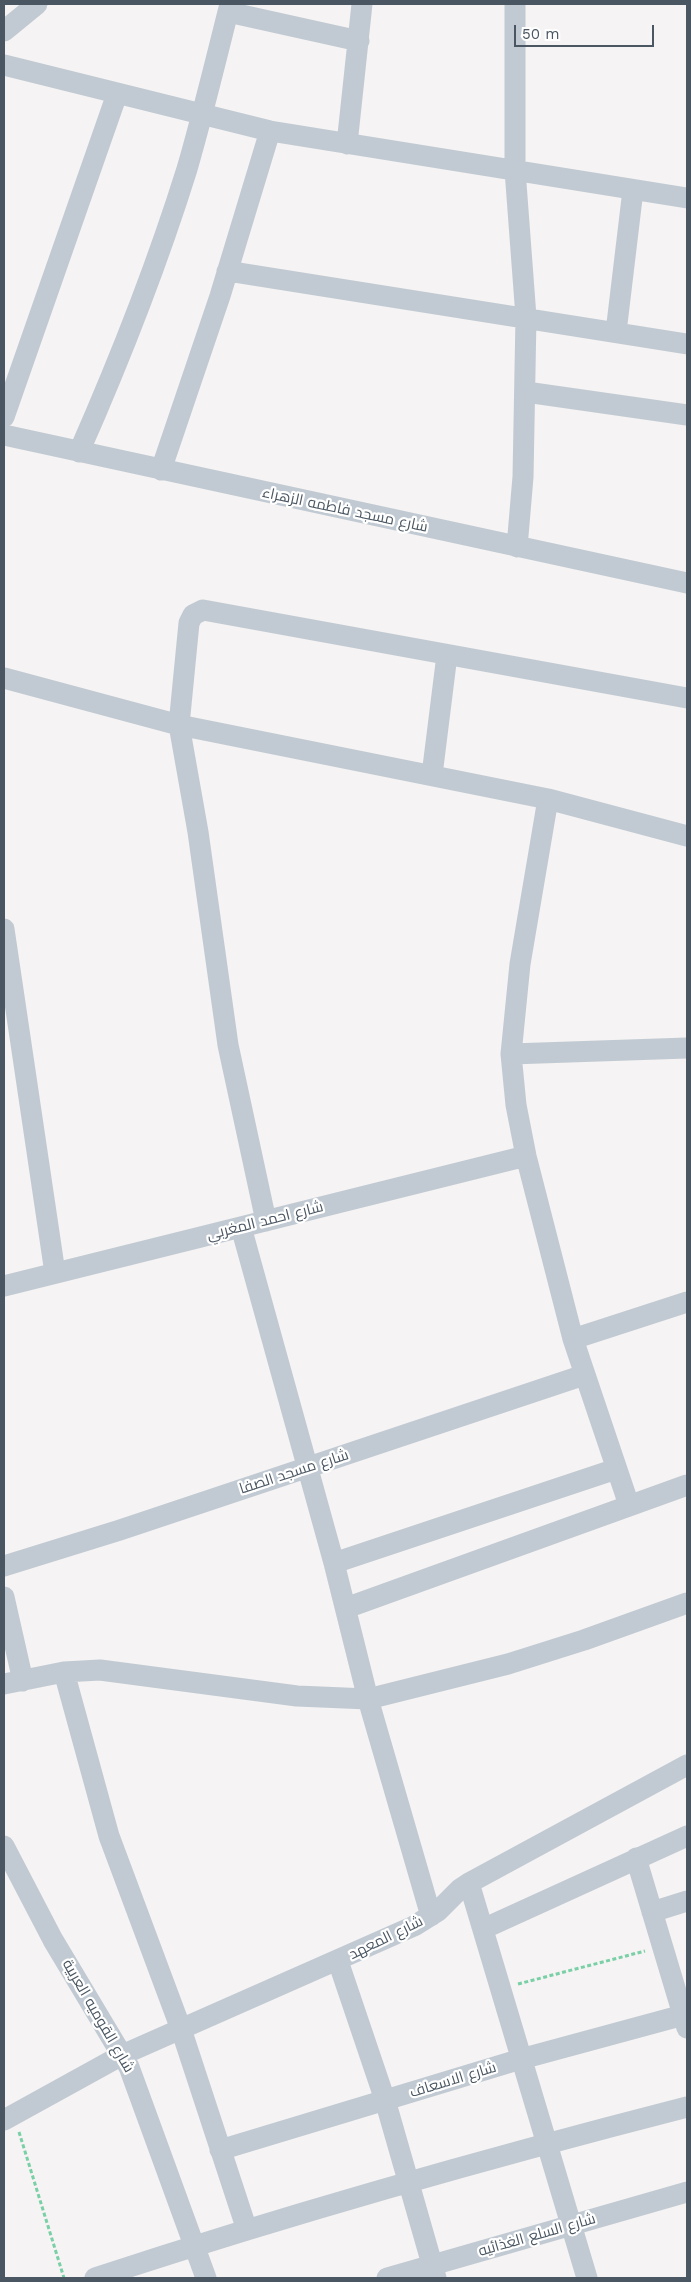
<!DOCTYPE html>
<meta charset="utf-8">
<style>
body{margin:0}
#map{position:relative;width:691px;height:2282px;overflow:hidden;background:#f5f3f3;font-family:"Work Sans",sans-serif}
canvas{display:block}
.frame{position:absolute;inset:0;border:5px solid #4a5661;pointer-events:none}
.scale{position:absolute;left:514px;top:25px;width:140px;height:22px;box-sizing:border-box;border:2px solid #4a5661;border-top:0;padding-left:6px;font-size:15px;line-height:18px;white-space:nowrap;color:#4a5661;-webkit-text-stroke:4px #fff;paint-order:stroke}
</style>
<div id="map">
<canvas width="691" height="2282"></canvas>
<div class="frame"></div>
<div class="scale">50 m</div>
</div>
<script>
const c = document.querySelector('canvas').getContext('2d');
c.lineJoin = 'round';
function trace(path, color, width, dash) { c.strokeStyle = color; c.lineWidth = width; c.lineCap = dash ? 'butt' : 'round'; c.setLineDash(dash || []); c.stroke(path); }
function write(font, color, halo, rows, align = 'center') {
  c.font = font + ' "Work Sans",Cairo,sans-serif'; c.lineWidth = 4.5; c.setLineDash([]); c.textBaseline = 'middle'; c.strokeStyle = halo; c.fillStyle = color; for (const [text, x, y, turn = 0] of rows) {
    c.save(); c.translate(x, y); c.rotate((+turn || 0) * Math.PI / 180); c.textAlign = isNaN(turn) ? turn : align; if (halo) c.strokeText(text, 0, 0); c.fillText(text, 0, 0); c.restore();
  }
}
trace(new Path2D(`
 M518,1984L645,1951
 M19,2132L64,2278`), '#7ad0a6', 3, [4, 2.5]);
trace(new Path2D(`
 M515,4V170L526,317L523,477L517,547
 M228,12L359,41
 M4,31L37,4
 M4,65L270,131L687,198
 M347,144L362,4
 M227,271L687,344
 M616,332L633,190
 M526,392L687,415
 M4,417L117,94
 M4,435L687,583
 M79,452C120,359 157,265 187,169C203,114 216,59 230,4
 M161,470L220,296L270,131
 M4,678L179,725L548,799L687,836
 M432,775L447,655
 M548,799L520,964L511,1054L516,1105L526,1156L573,1339L629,1505
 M4,929L55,1273
 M511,1054L687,1048
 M266,1221L228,1045L198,832L179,725L189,623L193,615L203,610L687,698
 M241,1227L334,1563L368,1699L431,1916
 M4,1286L526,1156
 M573,1339L687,1302
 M334,1563L616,1469
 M4,1566L120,1530L584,1375
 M4,1597L23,1681
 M346,1608L687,1485
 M64,1672L109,1836L181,2029L247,2230
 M4,1684L64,1672L100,1670L297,1696L368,1699L508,1664L584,1640L687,1603
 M4,1846L53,1940L129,2067L206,2278
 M636,1858L687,2028
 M469,1883L587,2278
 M652,1912L687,1901
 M483,1929L687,1836
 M338,1961L385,2100L436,2278
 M4,2120L122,2055L414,1926L438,1911L460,1889L469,1883L687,1765
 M220,2150L521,2059L687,2014
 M95,2278C290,2214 488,2158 687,2107
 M387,2278L687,2192`), '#c1cad2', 21);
write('15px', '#4a5661', '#fff', [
 ["شارع مسجد فاطمه الزهراء",345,510,12],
 ["شارع احمد المغربي",265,1221,-14],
 ["شارع مسجد الصفا",294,1472,-18],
 ["شارع المعهد",386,1938,-26],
 ["شارع القوميه العربية",98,2016,60],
 ["شارع الاسعاف",453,2080,-17],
 ["شارع السلع الغذائيه",537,2235,-16]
]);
</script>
